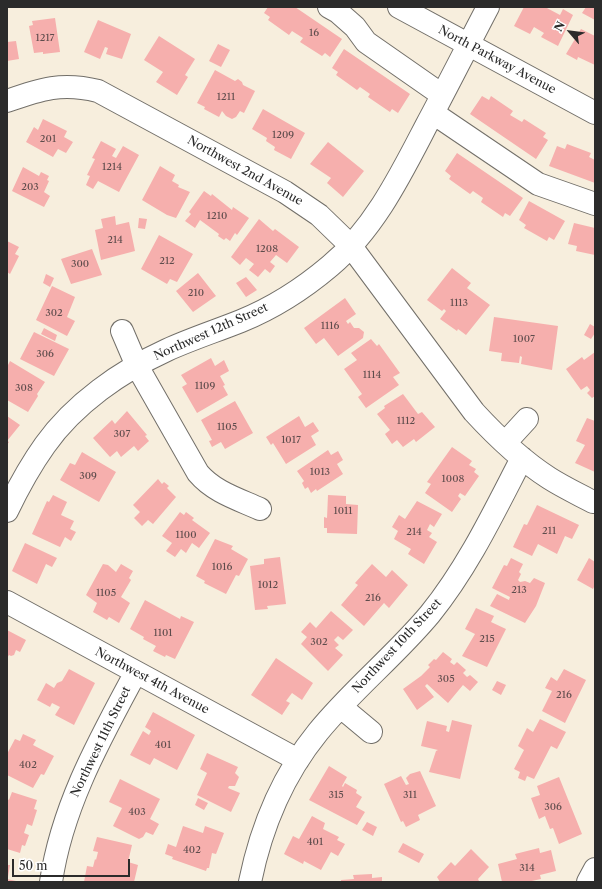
<!DOCTYPE html>
<style>
body{margin:0}
#map{position:relative;width:602px;height:889px;overflow:hidden;background:#f7eedd;font-family:"Libre Caslon Text",serif}
canvas{display:block}
.frame{position:absolute;inset:0;border:8px solid #2b2b2b;pointer-events:none}
.north{position:absolute;left:550px;top:12px;width:40px;height:40px;-webkit-text-stroke:3px #fff;paint-order:stroke;rotate:298deg;font-size:11px;font-weight:700;line-height:16px;text-align:center;color:#2b2b2b}
.north::after{content:'';display:block;margin:auto;width:14px;height:18px;background:#2b2b2b;clip-path:polygon(50% 0,100% 100%,50% 72%,0 100%)}
.scale{position:absolute;left:12px;top:859px;width:118px;height:18px;box-sizing:border-box;border:2px solid #2b2b2b;border-top:0;padding-left:5px;font-size:12px;line-height:14px;white-space:nowrap;color:#2b2b2b;-webkit-text-stroke:3px #fff;paint-order:stroke}
</style>
<div id="map">
<canvas width="602" height="889"></canvas>
<div class="frame"></div>
<div class="north">N</div>
<div class="scale">50 m</div>
</div>
<script>
const c = document.querySelector('canvas').getContext('2d');
c.lineJoin = 'round';
function fill(path, color) { c.fillStyle = color; c.fill(path, 'evenodd'); }
function trace(path, color, width, dash) { c.strokeStyle = color; c.lineWidth = width; c.lineCap = dash ? 'butt' : 'round'; c.setLineDash(dash || []); c.stroke(path); }
function write(font, color, halo, rows, align = 'center') {
  c.font = font + ' "Libre Caslon Text",serif'; c.lineWidth = 3; c.setLineDash([]); c.textBaseline = 'middle'; c.strokeStyle = halo; c.fillStyle = color; for (const [text, x, y, turn = 0] of rows) {
    c.save(); c.translate(x, y); c.rotate((+turn || 0) * Math.PI / 180); c.textAlign = isNaN(turn) ? turn : align; if (halo) c.strokeText(text, 0, 0); c.fillText(text, 0, 0); c.restore();
  }
}
fill(new Path2D(`
 M268,7H295L342,39L330,57L325,53L322,56L300,42L303,38L292,31L289,35L268,20L270,17L264,13Z
 M524,7H545L560,15L563,9L573,15L558,46L541,37L544,33L534,27L530,34L514,26Z
 M586,7H595V20L582,13Z
 M55,18L60,52L43,54V52L34,53L29,26L33,25L32,21Z
 M98,20L131,34L122,59L106,54L108,48L105,47L100,59L84,52Z
 M581,29L595,36V65L578,57L577,60L566,54Z
 M159,36L195,59L185,75L188,77L177,95L156,82L163,72L144,60Z
 M16,41L19,59L7,61V42Z
 M218,44L230,50L221,67L209,61Z
 M344,49L410,94L398,113L392,109L390,112L368,97L370,94L360,87L357,90L336,75L338,72L332,68Z
 M215,70L235,81L238,79L242,82L243,85L255,91L244,113L240,111L236,117L232,119L226,116L222,111L219,117L204,109L205,107L197,103Z
 M482,96L489,100L491,96L513,111L510,115L522,122L524,119L546,133L543,137L548,140L536,159L470,114Z
 M263,109L305,133L291,159L274,150L275,147L266,141L267,138L252,129Z
 M43,119L67,131L64,137L73,142L66,153L58,149L53,157L26,142L34,127L38,130Z
 M101,141L116,149L112,156L116,158L123,146L139,155L119,192L98,181L93,189L86,185L90,176L87,175L95,159L92,158Z
 M328,142L364,171L343,197L327,183L331,178L310,164Z
 M567,144L591,153L589,157L595,160V183L549,166L557,146L565,149Z
 M457,153L523,198L510,216L505,213L503,217L481,202L483,198L473,191L470,194L449,179L451,176L445,171Z
 M160,166L175,175L172,181L179,185L178,187L190,192L176,218L167,215L142,200Z
 M23,167L39,176L41,172L49,176L47,180L49,181L44,192L50,196L44,207L12,191Z
 M204,191L211,196L212,194L232,210L233,207L249,218L237,235L235,233L230,241L226,238L224,240L218,236L219,234L200,220L195,228L185,221L191,214L189,212Z
 M529,201L565,221L554,240L549,237L547,241L524,228L526,225L519,220Z
 M115,216L116,225L129,222L135,251L101,260L95,230L103,228L101,219Z
 M139,218L147,219L145,229L138,228Z
 M259,219L273,231L275,229L299,247L287,263L276,255L270,262L275,266L270,273L265,269L258,277L249,270L254,264L246,258L240,265L231,257Z
 M574,223L595,228V255L576,251L577,246L568,244Z
 M159,235L193,254L177,282L170,279L167,284L141,269Z
 M7,241L19,247L15,254L19,256L10,274L7,272Z
 M92,249L102,275L71,284L61,259Z
 M452,268L471,283L467,288L490,305L466,335L458,329L457,331L440,319L446,311L444,309L442,311L427,300Z
 M198,273L216,296L193,312L176,291Z
 M46,274L54,278L50,287L43,283Z
 M246,277L257,290L246,297L236,283Z
 M52,286L75,297L67,317L75,321L67,336L36,320Z
 M345,298L356,314L346,321L348,324L350,322L354,328H359L364,332L363,338L338,356L324,338L316,344L304,328Z
 M494,317L558,326L552,370L521,364L522,357L520,356L519,363L501,361L502,353L489,351Z
 M590,324L595,327V333L591,339L584,335Z
 M44,328L57,335L55,341L41,334Z
 M34,332L69,349L54,376L20,359Z
 M371,339L377,346L379,344L400,373L393,377L399,385L366,408L358,397L362,394L344,369L357,360L351,353Z
 M595,352V396L592,398L587,393L590,390L587,386L581,390L566,369L582,357L584,360Z
 M211,358L215,366L224,360L229,371L220,376L225,385L223,386L228,395L197,413L182,387L187,384L181,375Z
 M10,361L45,382L37,394L38,396L28,412L7,400V367Z
 M403,394L418,414L422,412L435,427L416,442L414,439L403,447L397,440L392,444L385,434L390,430L377,414L385,408L384,406Z
 M235,401L253,433L225,449L221,442L212,447L209,441L212,440L201,420Z
 M127,411L147,435L145,436L149,441L138,451L134,446L121,457L117,451L110,457L93,438L112,420L115,424Z
 M7,416L20,425L7,441L9,442L7,445Z
 M299,416L305,427L313,422L319,431L311,436L316,445L286,464L273,443L271,445L266,437Z
 M587,418L595,421V472L575,463L585,445L576,441Z
 M452,447L472,461L469,465L476,469L474,472L479,476L465,496L460,493L458,496L461,499L452,512L425,493L431,484L427,482Z
 M328,450L331,455L338,451L343,460L337,464L343,474L317,491L316,489L311,493L308,487L305,489L302,483L304,481L297,471Z
 M82,452L116,472L99,502L60,480L70,463L75,465Z
 M158,479L162,484L164,482L169,486L167,488L176,497L153,524L148,520L142,526L134,518L140,512L133,505Z
 M53,495L67,502L61,515L74,521L70,529L76,532L71,541L65,537L60,547L32,534L47,501L49,502Z
 M328,495L346,496V504L358,505L357,534L327,533V528H324V517L327,518Z
 M417,501L442,514L434,527L430,524L427,530L432,533L429,537L437,542L424,564L408,554L411,549L394,539L398,531L392,527L399,515L405,519Z
 M537,505L579,525L572,539L565,536L557,554L538,544L532,556L513,547L524,524L527,525Z
 M180,512L184,515L186,512L194,518L192,520L210,533L199,548L192,543L186,553L181,549L175,557L166,551L172,543L162,536Z
 M215,539L233,546L231,549L248,559L239,576L236,575L226,594L204,583L205,581L196,576Z
 M25,543L57,558L52,567L46,564L37,584L12,571Z
 M280,557L286,604L267,606L268,609L255,610L250,566L264,564V559Z
 M511,558L523,564L519,572L521,574L518,580L520,582L525,581L530,583L534,578L545,583L536,606L525,623L490,606L497,594L509,600L510,597L492,588L504,565L507,566Z
 M589,558L595,562V585L593,589L577,580Z
 M103,564L108,565L116,572L121,564L133,571L129,578L131,580L121,597L130,603L119,623L109,617L107,620L93,612L97,603L86,595Z
 M372,564L386,577L392,570L408,585L389,608L384,603L364,626L341,605L358,585L355,583Z
 M145,600L180,619L181,616L194,622L175,659L166,655L165,657L153,651L156,646L143,639L144,637L130,629Z
 M476,608L494,616L491,622L506,629L487,667L462,656L475,634L465,629Z
 M331,611L353,630L343,640L338,636L334,640L339,645L335,648L343,655L328,671L301,644L307,637L301,632L310,622L316,628Z
 M7,630L26,640L20,652L16,650L14,655L11,656L9,655L7,658Z
 M443,652L452,659L450,662L454,665L457,662L466,670L463,673L467,677L470,675L478,682L470,691L463,685L448,703L427,684L425,686L434,697L417,710L403,689L421,676L430,667L428,665L434,659L436,660Z
 M276,658L313,683L302,700L292,693L286,701L290,703L282,715L251,695Z
 M69,669L95,683L74,725L55,715L60,707L52,703L50,707L37,700L46,683L54,688L57,683L62,681Z
 M564,669L586,680L565,723L542,711L552,691L545,688L551,677L557,681Z
 M497,681L506,685L501,695L492,690Z
 M153,712L195,735L177,770L154,758L150,765L130,755L143,731L149,735L151,731L145,727Z
 M540,719L566,732L557,749L551,746L534,779L527,776L525,781L518,778L520,772L514,769L524,750L518,746L527,728L533,732Z
 M452,720L472,725L460,779L429,772L436,751L438,750L421,746L427,721L447,726L446,731L449,732Z
 M23,734L36,740L33,745L54,756L44,775L41,774L33,788L7,775V754L15,739L20,741Z
 M207,753L238,767L235,773L239,777L235,786H229L228,788L240,793L231,812L197,795L207,773L200,769Z
 M329,766L347,777L342,786L343,787L345,783L357,790L356,793L362,797L356,807L365,812L357,825L309,800Z
 M420,771L436,806L418,815L420,820L406,827L403,821L401,822L384,784L401,776L406,785L409,784L406,778L410,774Z
 M559,777L582,834L559,844L553,828L550,829L545,816L539,819L531,798L540,795L537,786Z
 M120,779L160,799L150,819L159,824L153,835L146,832L143,837L139,839L113,826L122,808L109,802Z
 M12,792L37,800L34,809L37,810L32,826L27,824L24,833L29,835L25,846L22,845L20,853L7,849V799L9,800Z
 M198,798L208,803L204,810L195,805Z
 M312,816L325,823L323,829L339,837L337,840L345,844L338,856L331,852L321,870L304,861L303,864L284,854L293,836L299,839Z
 M367,822L377,827L373,836L362,830Z
 M183,826L203,833L205,826L224,833L216,854L212,853L209,868H207L206,871L172,859L173,857L165,854L168,844L176,847Z
 M97,837L132,845L128,862L138,865L134,882H84L87,866L93,867L95,859L96,860L98,852L93,851Z
 M403,843L424,854L419,863L398,852Z
 M539,848L540,853L551,850L556,871L540,875L541,879L527,882H502L498,864L517,859L515,854Z
 M471,849L489,867L478,879L479,881L440,882L437,877L451,862L455,866Z
 M7,865H10L8,877H7Z
 M372,874V878L382,877V882H341V880L354,879L353,875Z
 M7,879L16,881V882H7Z`), '#f6afad');
const minor = new Path2D(`
 M329,7L338,12L355,27L366,42L442,95
 M399,7L595,113
 M7,101C41,89 62,82 98,91L285,192L319,215L350,245L474,412C497,437 521,460 549,478C563,487 578,494 593,502
 M433,113L538,184L595,204
 M122,331L137,366L198,473C214,492 238,499 260,509
 M505,443L527,419
 M7,511C18,488 30,466 45,445C74,404 121,371 167,350C191,339 216,331 241,321C273,308 304,288 330,266C374,229 400,176 426,126C447,87 467,47 488,7
 M7,602L298,760
 M341,707L371,732
 M51,882C62,806 100,739 136,672
 M250,882C261,828 283,775 318,732C352,690 395,656 430,614C468,567 494,512 522,458
 M588,882L595,869`);
trace(minor, '#726f69', 24);
trace(minor, '#fff', 22);
write('10px', '#5e4c4c', null, [
 ["16",314,33],
 ["1217",45,38],
 ["1211",226,97],
 ["1209",283,135],
 ["201",48,139],
 ["1214",112,167],
 ["203",30,187],
 ["1210",217,216],
 ["214",115,240],
 ["1208",267,249],
 ["212",167,261],
 ["300",80,264],
 ["210",196,293],
 ["1113",459,303],
 ["302",54,313],
 ["1116",330,326],
 ["1007",524,339],
 ["306",45,354],
 ["1114",372,375],
 ["1109",205,386],
 ["308",24,388],
 ["1112",406,421],
 ["1105",227,427],
 ["307",122,434],
 ["1017",291,440],
 ["1013",320,472],
 ["309",88,476],
 ["1008",453,479],
 ["1011",343,511],
 ["211",549,531],
 ["214",414,532],
 ["1100",186,535],
 ["1016",222,567],
 ["1012",268,585],
 ["213",519,590],
 ["1105",106,593],
 ["216",373,598],
 ["1101",163,633],
 ["215",487,639],
 ["302",319,642],
 ["305",446,679],
 ["216",564,695],
 ["401",163,745],
 ["402",28,765],
 ["315",336,795],
 ["311",410,795],
 ["306",553,807],
 ["403",137,812],
 ["401",315,842],
 ["402",192,850],
 ["314",527,868]
]);
write('12px', '#2b2b2b', '#fff', [
 ["North Parkway Avenue",497,60,28],
 ["Northwest 2nd Avenue",245,171,29],
 ["Northwest 12th Street",211,332,-24],
 ["Northwest 10th Street",397,646,-47],
 ["Northwest 4th Avenue",152,681,28],
 ["Northwest 11th Street",101,742,-64]
]);
</script>
